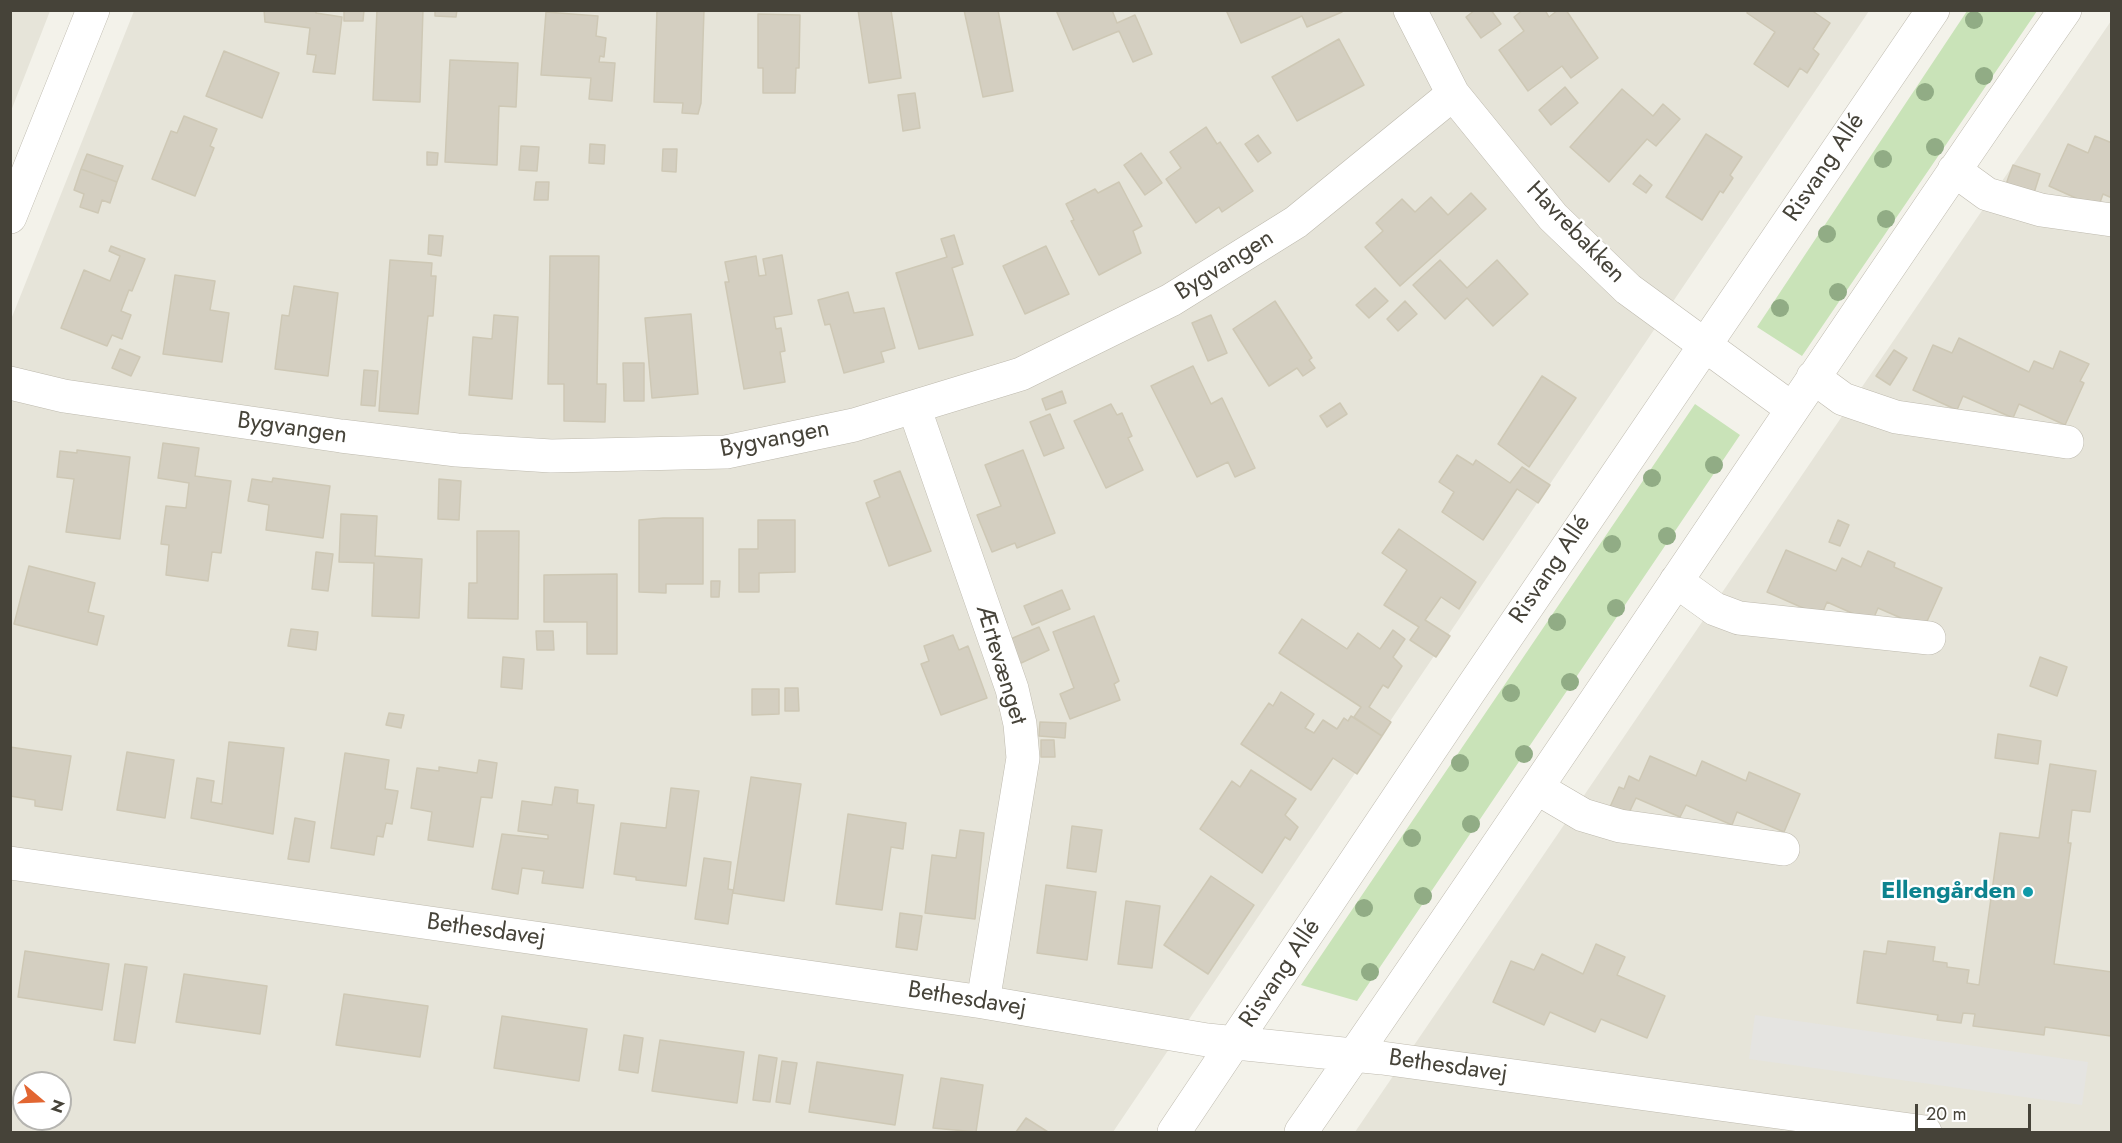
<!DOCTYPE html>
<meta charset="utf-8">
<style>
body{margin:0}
#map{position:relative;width:2122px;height:1143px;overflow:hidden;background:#f3f2ea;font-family:Jost,sans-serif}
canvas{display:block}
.frame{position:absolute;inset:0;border:12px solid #464339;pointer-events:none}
.north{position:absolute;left:12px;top:1071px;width:60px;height:60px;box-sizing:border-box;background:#fff;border:2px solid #b5b4b0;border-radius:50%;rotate:109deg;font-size:16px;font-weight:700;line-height:24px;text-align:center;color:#464339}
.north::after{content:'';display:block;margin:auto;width:21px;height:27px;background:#e26632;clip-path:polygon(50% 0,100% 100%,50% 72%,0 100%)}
.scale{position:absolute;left:1915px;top:1104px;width:116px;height:27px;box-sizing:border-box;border:3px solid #464339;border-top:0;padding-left:8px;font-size:18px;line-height:21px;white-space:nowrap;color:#464339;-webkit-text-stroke:4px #fff;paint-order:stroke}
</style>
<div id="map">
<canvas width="2122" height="1143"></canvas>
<div class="frame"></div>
<div class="north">N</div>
<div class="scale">20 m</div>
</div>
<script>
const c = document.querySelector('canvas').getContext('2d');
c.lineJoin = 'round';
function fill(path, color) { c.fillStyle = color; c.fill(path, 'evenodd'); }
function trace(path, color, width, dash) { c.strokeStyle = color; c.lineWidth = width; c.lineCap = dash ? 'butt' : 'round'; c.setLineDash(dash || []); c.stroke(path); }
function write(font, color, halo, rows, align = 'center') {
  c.font = font + ' Jost,sans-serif'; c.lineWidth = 4.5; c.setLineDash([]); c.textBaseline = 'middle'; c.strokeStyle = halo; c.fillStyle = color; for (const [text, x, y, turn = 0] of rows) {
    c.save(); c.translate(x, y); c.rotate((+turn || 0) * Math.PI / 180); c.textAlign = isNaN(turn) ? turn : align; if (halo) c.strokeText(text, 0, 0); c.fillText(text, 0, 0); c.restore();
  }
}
fill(new Path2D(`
 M11,10L50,11L11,111L10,11Z
 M134,11H1869L1113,1132H11L10,322ZM24,1083H60V1119H24Z
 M2111,21V1132H1355Z`), '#e6e4d9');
fill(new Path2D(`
 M1967,11H2037L1802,356L1757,327Z
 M1695,404L1740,435L1357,1001L1301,985Z`), '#c9e3b8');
fill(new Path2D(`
 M1755,1015L2088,1062L2082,1105L1749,1059Z`), '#e5e4e1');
const building = new Path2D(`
 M264,10H316V13L342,17L335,74L313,72L316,55L307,54L310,28L265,22Z
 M344,10H364L363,21H344Z
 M377,10H423L420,102L373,100Z
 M435,10H457L456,17L435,16Z
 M657,10H704L701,103L698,114L682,113L683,103L654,102Z
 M858,10H891L901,78L869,83Z
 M964,10H998L1013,91L983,97Z
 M1056,10H1112L1117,23L1135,15L1152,54L1133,62L1119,31L1073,50Z
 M1226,10H1341L1342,12L1307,27L1302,16L1241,43Z
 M1475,10H1491L1501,24L1481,38L1466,17Z
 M1523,10H1545L1549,17L1558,10H1566L1598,58L1571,78L1562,66L1528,91L1499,50L1524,31L1514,17Z
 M1748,10H1811L1830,23L1813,49L1819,54L1807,73L1800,68L1788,87L1754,64L1775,32L1747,13Z
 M546,12L598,16L596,36L606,38L604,57L600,56L599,62L615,63L612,101L589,99L591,78L541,75Z
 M758,14L800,15L799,68H796L795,93H763V68H758Z
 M1339,39L1364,85L1297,121L1272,77Z
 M224,51L279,73L262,118L206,96Z
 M450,60L518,63L516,107L499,106L497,165L445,162Z
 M1565,87L1578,103L1551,125L1539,110Z
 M1622,89L1653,116L1663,104L1680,119L1656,146L1647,139L1609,182L1570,147Z
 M915,93L920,128L903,131L898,95Z
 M184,116L217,129L210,146L214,148L195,196L152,179L171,131L177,133Z
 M1206,127L1217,144L1220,142L1253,191L1222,212L1219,207L1196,223L1166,179L1181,168L1170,152Z
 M1706,134L1742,157L1730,175L1733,178L1723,193L1720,191L1702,220L1666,197Z
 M1258,135L1271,153L1258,162L1245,144Z
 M2095,136L2112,143V198L2103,194L2098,208L2049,186L2068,144L2088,153Z
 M590,144L605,145L604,164L589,163Z
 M521,146L539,147L537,171L519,170Z
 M663,149H677L676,172L662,171Z
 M427,152L438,153L437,165H427Z
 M1141,153L1162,183L1145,195L1124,165Z
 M87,154L123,166L117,182L81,169Z
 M2013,165L2040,174L2033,196L2005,187Z
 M81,169L117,182L110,203L102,200L98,213L80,207L84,194L74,190Z
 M1640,175L1652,185L1646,193L1633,184Z
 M536,182H549L548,200H534Z
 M1119,182L1142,226L1133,231L1141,253L1099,275L1071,221L1074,220L1066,204L1095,189L1098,193Z
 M1471,193L1486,209L1400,286L1365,247L1383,231L1376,223L1402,199L1415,212L1431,197L1448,215Z
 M429,235L443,236L441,256L428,254Z
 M954,235L963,264L952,268L973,335L919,349L896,273L947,257L941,239Z
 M111,246L145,259L132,291L129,290L121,311L131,315L122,339L112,335L107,346L61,328L84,270L110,281L120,256L109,251Z
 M1046,246L1069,294L1025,314L1003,266Z
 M782,255L792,314L774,317L776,329L781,328L785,351L780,352L785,382L744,389L725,282H729L725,262L756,256L759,276L766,275L763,259Z
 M550,256H599L597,384H606L605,422L564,421V384H548Z
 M390,260L432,263L431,276H436L433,316H428L418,414L379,411Z
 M1440,260L1467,288L1497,260L1528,294L1493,326L1467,298L1445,319L1413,285Z
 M175,275L215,281L210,310L229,313L222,362L163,354Z
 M294,286L338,293L328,376L275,369L282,315L289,316Z
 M1375,288L1388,301L1369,318L1356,305Z
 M848,292L854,313L884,308L895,348L881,352L884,362L844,373L830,324L825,325L818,300Z
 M1275,301L1312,358L1309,360L1315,368L1303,376L1297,368L1269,386L1233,329Z
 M1405,301L1417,314L1398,331L1387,319Z
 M691,314L698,394L652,398L645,318Z
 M494,315L518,317L512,399L469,395L473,337L492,339Z
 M1211,315L1227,353L1208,361L1192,323Z
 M1959,338L2029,372L2034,361L2053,369L2060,351L2089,364L2080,381L2084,383L2065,425L2019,404L2013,418L1963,396L1957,410L1913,390L1933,345L1952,353Z
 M120,349L140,357L131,376L112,368Z
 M1894,350L1907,358L1890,385L1876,376Z
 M623,363H644V401H624Z
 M1193,366L1211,404L1222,398L1255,468L1235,477L1228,462L1197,477L1151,386Z
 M364,370L378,371L375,406L361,405Z
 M1542,376L1576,398L1529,467L1498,444Z
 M1062,391L1066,403L1046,410L1042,399Z
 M1340,403L1347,414L1327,427L1320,416Z
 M1111,404L1117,415L1122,413L1132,436L1128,438L1143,470L1106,488L1074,421Z
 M1050,414L1064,448L1044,456L1030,422Z
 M163,443L199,448L195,476L231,481L221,553L212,552L208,581L166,575L169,545L161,544L166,506L186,508L189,483L158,478Z
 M77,450L130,457L120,539L66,532L74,479L57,477L60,451L77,453Z
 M1023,450L1055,533L1017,548L1015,543L992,552L977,515L1001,506L985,465Z
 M1457,455L1473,465L1476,460L1510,483L1522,467L1550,485L1538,503L1517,489L1483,540L1442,512L1454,492L1439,482Z
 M900,471L931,551L889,566L866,503L880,497L874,481Z
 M273,478L330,486L323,538L266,530L269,505L248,501L252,479L272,482Z
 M439,479L461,481L459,520L438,519Z
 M341,514L377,516L375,556L422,559L419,618L372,616L374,563L339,562Z
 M663,518H703V584H666V593L639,592V520Z
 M758,520H795V572L759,573V592H739V549H758Z
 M1838,520L1849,525L1840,546L1829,542Z
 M1399,529L1476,582L1459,609L1441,597L1425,620L1450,636L1436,657L1410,640L1419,627L1384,605L1407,570L1382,553Z
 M477,531H519L518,619L468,618L469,583H477Z
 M1786,550L1836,571L1842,558L1861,567L1868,551L1895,563L1894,567L1942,588L1924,628L1878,608L1872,622L1827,602L1821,616L1767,592Z
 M316,552L333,554L328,591L312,589Z
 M29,566L95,583L88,612L104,616L97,645L14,624Z
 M617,574V654H587V622H544V575Z
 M711,581H720L719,597H711Z
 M1062,590L1070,609L1032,625L1024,606Z
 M1094,616L1119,681L1114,684L1120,700L1070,719L1060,694L1074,688L1053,632Z
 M1302,619L1347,649L1358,633L1380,649L1393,630L1405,639L1393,657L1402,666L1388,688L1383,685L1369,707L1391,722L1382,736L1354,717L1361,707L1279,653Z
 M1039,627L1049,650L1019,664L1008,640Z
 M291,629L318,632L316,650L288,646Z
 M536,631H553L554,650H537Z
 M953,635L959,650L968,646L987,698L941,715L921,664L929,661L924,646Z
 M503,657L524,659L522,689L501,687Z
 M2040,657L2067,667L2057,696L2030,686Z
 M785,688H798L799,711H785Z
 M752,689H779V714L752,715Z
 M1281,692L1314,714L1305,728L1314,733L1323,720L1337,729L1344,718L1348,721L1351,716L1382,736L1357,774L1333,758L1311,790L1241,744L1269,703L1273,706Z
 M389,713L404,715L401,728L386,725Z
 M1040,722L1066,723L1065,738L1039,736Z
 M1998,734L2041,741L2038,764L1995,758Z
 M1041,740H1054L1055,757H1041Z
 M229,742L284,748L273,834L191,818L197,778L214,781L211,802L222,804Z
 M10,747L71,756L62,810L35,806V800L10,796Z
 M127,752L174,760L165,818L117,810Z
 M345,753L389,760L385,789L398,791L392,824L386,823L383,837L377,836L374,855L331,848Z
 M1650,756L1696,776L1702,761L1746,781L1749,772L1800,794L1784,832L1737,812L1732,825L1686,805L1680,817L1636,798L1628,815L1610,807L1619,787L1624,789L1629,776L1639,781Z
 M479,760L497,763L492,798L481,797L473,847L428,840L432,812L411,808L417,768L439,771V767L477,773Z
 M2050,764L2096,771L2090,812L2072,810L2068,843H2071L2054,964L2112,972V1045L2111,1036L2045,1027L2044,1035L1973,1026L1975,1014L1963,1013L1961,1023L1937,1020L1938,1015L1857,1003L1864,951L1886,954L1888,941L1935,947L1933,961L1947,963V967L1969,970L1967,983L1979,985L2000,833L2039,838Z
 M1251,770L1296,799L1285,815L1298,827L1290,840L1285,837L1262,873L1200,829L1232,781L1240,787Z
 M751,777L801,784L784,901L733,893Z
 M555,787L578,790L577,803L594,805L583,888L542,883L544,871L522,868L518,894L492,889L502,834L548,839V835L518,831L522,801L552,805Z
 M671,788L699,791L686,886L636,880V877L614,874L621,823L666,828Z
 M848,814L906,823L903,849L891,847L882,910L836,904Z
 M295,818L315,822L309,862L288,859Z
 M1072,826L1102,830L1096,872L1067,868Z
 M960,830L984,833L975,919L925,913L932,855L956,858Z
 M704,858L731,862L728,889L733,890L728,924L695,919Z
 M1211,876L1254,905L1208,974L1164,945Z
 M1046,885L1096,892L1087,960L1037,953Z
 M1126,901L1160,906L1152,968L1118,964Z
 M900,913L922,916L917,950L896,947Z
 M1596,944L1625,957L1617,975L1665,996L1647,1038L1601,1019L1595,1032L1550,1012L1544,1025L1493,1002L1511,961L1534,970L1542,954L1583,974Z
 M25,951L109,964L102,1010L18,997Z
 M125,964L147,967L135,1043L114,1040Z
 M184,974L267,986L260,1034L176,1022Z
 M344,994L428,1006L420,1057L336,1045Z
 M502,1016L587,1029L579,1081L494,1068Z
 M624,1035L643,1038L638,1073L619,1070Z
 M660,1040L744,1052L737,1103L652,1091Z
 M759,1055L777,1058L770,1102L753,1100Z
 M782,1061L797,1063L790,1104L776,1102Z
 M817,1062L903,1075L895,1125L809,1112Z
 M941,1078L983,1085L976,1132L933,1128Z
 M1026,1118L1048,1132H1016Z`);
fill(building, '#d4cfc1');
trace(building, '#cec8b5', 1.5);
const minor = new Path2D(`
 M1410,10L1453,94L1553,217L1628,289L1791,408
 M1954,170L1987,194L2041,210L2112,220
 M10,217L93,10
 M1813,377L1843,399L1896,417L2067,442
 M10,383L64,396L341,436L457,450L551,456L726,452L854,425L1021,374L1171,300L1296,222L1453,94
 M914,407L1012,689L1020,724L1023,758L983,1002
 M1676,581L1715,609L1739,618L1929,638
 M1537,788L1583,815L1620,826L1783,849
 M10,863L983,1002L1207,1040L1382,1058L1925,1132
 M1174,1132L1469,692L1933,10
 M1301,1132C1559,761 1807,382 2065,10`);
trace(minor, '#bebaae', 34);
trace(minor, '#fff', 33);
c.fillStyle = '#91ac85';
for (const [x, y] of [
 [1974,20],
 [1984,76],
 [1925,92],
 [1935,147],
 [1883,159],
 [1886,219],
 [1827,234],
 [1838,292],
 [1780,308],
 [1714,465],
 [1652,478],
 [1667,536],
 [1612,544],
 [1616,608],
 [1557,622],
 [1570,682],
 [1511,693],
 [1524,754],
 [1460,763],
 [1471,824],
 [1412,838],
 [1423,896],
 [1364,908],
 [1370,972]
]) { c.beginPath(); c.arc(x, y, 9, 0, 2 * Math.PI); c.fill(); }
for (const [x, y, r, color] of [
 [2028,892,6,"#0f9aa8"]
]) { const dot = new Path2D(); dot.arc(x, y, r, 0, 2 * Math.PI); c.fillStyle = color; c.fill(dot); trace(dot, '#fff', 2); }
write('24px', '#464339', '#fff', [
 ["Risvang Allé",1825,168,-56],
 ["Havrebakken",1575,233,46],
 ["Bygvangen",1225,266,-32],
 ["Bygvangen",292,429,8],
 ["Bygvangen",775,440,-11],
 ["Risvang Allé",1551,570,-56],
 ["Ærtevænget",1000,665,73],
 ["Bethesdavej",486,931,8],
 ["Risvang Allé",1281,974,-56],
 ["Bethesdavej",967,1000,9],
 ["Bethesdavej",1448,1067,8]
]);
write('bold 24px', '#0d838f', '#fff', [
 ["Ellengården",2016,892]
], 'right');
</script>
